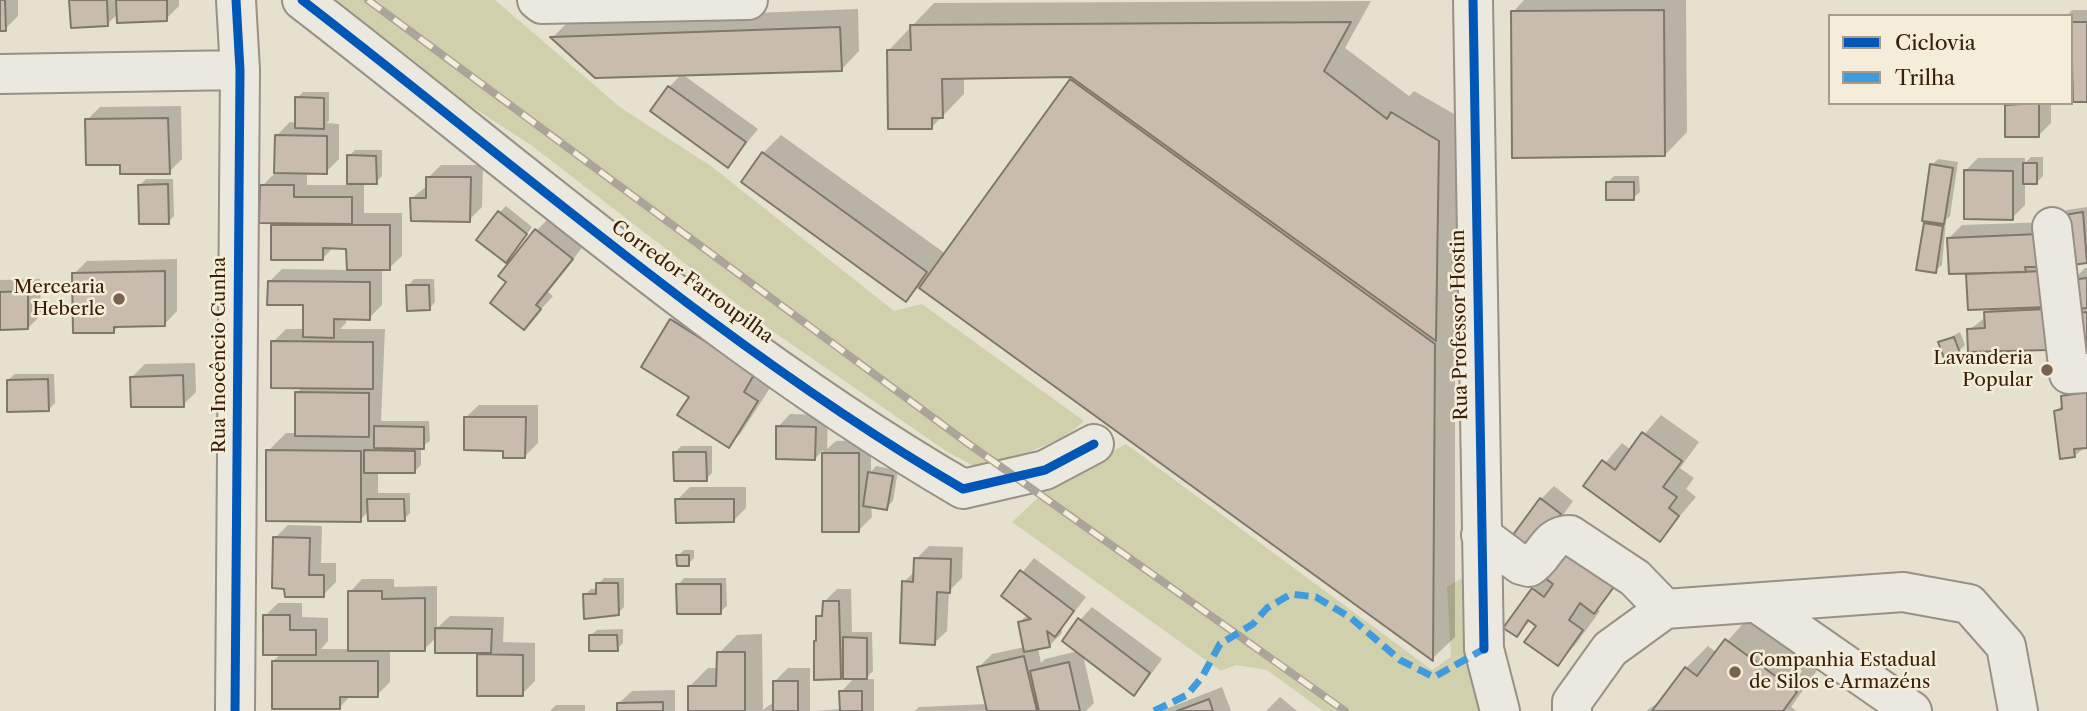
<!DOCTYPE html>
<meta charset="utf-8">
<style>
body{margin:0}
#map{position:relative;width:2087px;height:711px;overflow:hidden;background:#e6e0cf;font-family:"Libre Caslon Text",serif}
canvas{display:block}
.legend{position:absolute;left:1828px;top:14px;width:245px;height:91px;box-sizing:border-box;background:#f5edd9;border:2px solid #aa9b87;margin:0;padding:9px 12px;list-style:none;font-size:21px;color:#39200b}
.legend li{display:flex;align-items:center;gap:14px;height:35px}
.legend b{width:35px;border:2px solid #aa9b87}
</style>
<div id="map">
<canvas width="2087" height="711"></canvas>
<ul class="legend">
<li><b style="height:9px;background:#0057b8"></b>Ciclovia</li>
<li><b style="height:9px;background:#3e9bde"></b>Trilha</li>
</ul>
</div>
<script>
const c = document.querySelector('canvas').getContext('2d');
c.lineJoin = 'round';
function fill(path, color) { c.fillStyle = color; c.fill(path, 'evenodd'); }
function trace(path, color, width, dash) { c.strokeStyle = color; c.lineWidth = width; c.lineCap = dash ? 'butt' : 'round'; c.setLineDash(dash || []); c.stroke(path); }
function write(font, color, halo, rows, align = 'center') {
  c.font = font + ' "Libre Caslon Text",serif'; c.lineWidth = 5; c.setLineDash([]); c.textBaseline = 'middle'; c.strokeStyle = halo; c.fillStyle = color; for (const [text, x, y, turn = 0] of rows) {
    c.save(); c.translate(x, y); c.rotate((+turn || 0) * Math.PI / 180); c.textAlign = isNaN(turn) ? turn : align; if (halo) c.strokeText(text, 0, 0); c.fillText(text, 0, 0); c.restore();
  }
}
fill(new Path2D(`
 M330,0H495L621,108L711,166L894,311L922,304L1084,421L1065,437L983,471L946,451L771,330L531,145L446,90Z
 M1126,444L1432,670L1451,657L1447,587L1477,569L1493,711H1323L1267,670L1236,665L1221,671L1012,522L1052,485Z`), '#d1d0ad');
fill(new Path2D(`
 M0,0H18V16L5,29H0Z
 M71,0H179V6L166,19L119,13L107,24Z
 M1524,0H1686L1687,132L1665,155L1513,12Z
 M1371,1L1345,48L1409,96L1414,91L1461,118L1458,317L1455,320V637L1433,658L920,286L906,299L763,153L781,135L946,254L1074,77H964V94L932,127L888,51L934,3Z
 M858,9L859,51L841,70L553,37L570,20Z
 M2072,10H2087V100L2075,86H2071V16H2067Z
 M682,74L758,129L728,166L669,87Z
 M303,92H329V121L326,123L339,124V159L326,172H307V185H348L349,156L355,150H382V176L376,182H364V213H402V256L389,268H382V305L369,318L346,317V323L340,329H385L381,421H429L430,441L421,447V465L415,471H378V493H410V513L404,519L369,511L360,520L268,451L286,433H297V393L303,386L273,342L286,329H304L305,303L269,282L282,269L349,270L348,247H334L322,259H273V222L262,186L275,173L277,135L290,122L297,123V98Z
 M2009,103H2051V123L2038,136L2007,105Z
 M181,106L182,159L169,172L121,164L87,120L100,107Z
 M2031,157H2043V176L2037,182H2025V205L2012,218L1966,170L1978,158H2025V163Z
 M1938,159L1958,162L1950,216L1946,220L1942,265L1935,271L1925,223L1929,220L1932,165Z
 M441,165H483L482,207L469,220L412,198L428,185V178Z
 M1614,176H1639L1640,192L1633,198L1607,183Z
 M146,179H173L174,216L168,222L140,185Z
 M506,206L532,227L512,254L500,212Z
 M2087,207V261L2067,264L2060,216L2067,210Z
 M549,218L584,245L548,292L553,296L524,328L508,282L537,230Z
 M2051,222L2060,335L1969,330L1986,317L1991,308H1969L1968,272L1949,238L1962,225Z
 M177,259V311L165,324L120,325L114,331L74,274L87,261Z
 M2085,268H2087V356L2072,281Z
 M40,279L41,315L28,328H0V280Z
 M414,279H434L435,302L429,309L408,286Z
 M685,308L767,360L755,379L770,388L741,433L729,446L691,397L672,320Z
 M1960,332L1965,345L1959,351L1940,343Z
 M195,363L196,392L183,405L132,377L145,364Z
 M15,374H54L55,403L49,409L8,380Z
 M2087,382V446L2074,456L2056,411L2064,404L2063,396L2076,383Z
 M479,405H538V443L525,456L466,417Z
 M790,414L828,415L827,449L836,441L871,440V472L876,466L898,470L893,501L886,508L871,505L872,517L859,530H824L823,450L815,459L778,427Z
 M1661,415L1699,442L1680,468L1694,478L1686,489L1696,497L1660,539L1586,486L1622,443L1631,450Z
 M681,446H712V473L706,479L675,453Z
 M1554,486L1573,501L1542,544L1541,499Z
 M690,487H746V508L733,521L677,500Z
 M288,525L322,526L321,563H336V582L323,595L286,587L275,538Z
 M929,546L963,547L962,578L949,591L947,631L934,643L904,582L915,571L916,559Z
 M684,550H694V558L688,564L678,556Z
 M1034,558L1086,597L1062,628V633L1050,645L1038,648L1041,663L1045,659L1078,651L1080,620L1092,607L1162,659L1146,681L1134,693L1083,655L1094,703L1086,711H915L919,707L988,704L979,667L992,654L1025,647L1020,622L1028,614L1004,595Z
 M1636,561L1597,609L1600,611L1575,645L1557,663L1539,625L1531,620L1516,635L1533,589L1546,577Z
 M604,578H624V607L618,613L585,595L591,589H598V584Z
 M684,578H726L727,606L720,612L678,585Z
 M362,579H394V587L437,586V628L450,616L504,617L503,642L535,643V681L522,694H479V651L437,637L424,649H390V682L377,695H351L340,707L273,661L282,653L265,616L278,603H302V617L328,618V641L321,649H350V592Z
 M837,589H851L852,632H872L873,671L865,679H874V711H815L841,709V692L855,677L845,673L841,678L815,641L818,617L824,611V602Z
 M1748,618L1818,669L1791,707L1797,711H1646L1663,699L1686,668L1708,646L1717,653Z
 M623,629V643L617,649L590,636L597,630Z
 M762,634L763,710L775,701V681L788,668H810V711H690V686L708,668H718L719,653L737,635Z
 M1222,687L1231,711H1163L1166,709Z
 M675,690V711H619V703L632,691Z
 M1280,697L1297,711H1266Z
 M556,705H585V711H550Z`), '#0003');
const building = new Path2D(`
 M0,0H5L6,31H0Z
 M69,0H107L108,26L71,28Z
 M116,0H167V21L117,23Z
 M1664,10L1665,156L1512,158L1511,11Z
 M1351,22L1324,71L1387,119L1391,112L1439,141L1436,341L1071,77L942,79L943,118H932V129H888L887,50H911L910,25Z
 M2071,22H2087V102H2073Z
 M840,27L842,71L595,78L550,37Z
 M1070,79L1435,344L1433,661L919,288Z
 M668,86L746,142L728,168L650,111Z
 M295,97L324,98V129L295,128Z
 M2039,103V137H2005V105Z
 M168,118L170,174H120V165H86L85,119Z
 M275,135L327,136V174L274,173Z
 M762,152L927,272L906,302L741,182Z
 M347,155L376,156L377,184H347Z
 M2023,163H2037V184H2023Z
 M1930,164L1953,168L1944,224L1922,221Z
 M1964,170L2013,171V220L1964,219Z
 M426,177H471L470,222L411,221L410,198H426Z
 M1606,182H1634V200H1606Z
 M168,184L169,224H139L138,185Z
 M260,185H294V197H352V224L259,223Z
 M498,211L527,234L506,263L476,240Z
 M2083,212L2087,263L2065,266L2058,216Z
 M1924,223L1943,226L1936,273L1916,270Z
 M271,225H390V270H347L346,249L323,248V260H271Z
 M535,229L573,259L536,305L541,309L524,330L490,303L506,282L498,276Z
 M2039,234V267H2025L2026,272L1949,274L1947,238Z
 M165,271V326L114,327V333H73L72,273Z
 M2045,271L2047,307L1968,310L1966,274Z
 M2087,278V308L2074,309L2070,280Z
 M268,281L370,282V320L334,319V338L303,337V305H267Z
 M406,285H429L430,310L407,311Z
 M28,291V329L0,330V292Z
 M2046,309L2048,350L1968,352L1967,329L1985,328L1984,312Z
 M2087,312V358L2072,314Z
 M670,319L755,373L744,392L758,401L729,448L677,415L689,397L641,367Z
 M1954,337L1960,353L1944,358L1938,342Z
 M271,341L373,342V389L271,388Z
 M183,375L184,407H131L130,377Z
 M48,379L49,411L7,412V380Z
 M295,392L369,393V437L295,436Z
 M2087,392V448L2074,449L2075,457L2060,459L2054,411L2062,409L2061,396Z
 M464,417H526L525,458H503V451L464,450Z
 M374,426L424,427V449L374,448Z
 M776,426L816,427L815,460L776,459Z
 M1642,432L1682,461L1663,487L1677,497L1669,508L1679,516L1660,542L1583,486L1602,460L1615,470Z
 M266,450L361,451V522L266,521Z
 M364,450L415,451V473H364Z
 M673,452H706L707,481H674Z
 M822,453H859V532H822Z
 M868,472L893,476L887,510L863,506Z
 M1540,498L1561,514L1529,559L1507,543Z
 M367,499H404L405,521H368Z
 M675,499H734V522L676,523Z
 M273,537L310,538L309,575H324V597H285L284,589L272,588Z
 M1567,542L1619,580L1594,614L1580,603L1569,620L1583,630L1558,666L1524,642L1536,626L1528,620L1517,637L1503,628L1532,588L1544,597L1553,584L1542,576Z
 M676,555H689V566H677Z
 M914,558L951,559L950,593L937,592L935,645L900,643L902,581L913,582Z
 M1020,570L1074,611L1055,637L1047,631L1050,647L1024,652L1018,622L1031,619L1001,596Z
 M596,583H618L619,615L584,619L583,594H596Z
 M676,584H721V614H677Z
 M348,591H382V599L425,598V651H348Z
 M823,601H839L841,679L814,680V641H816V616H822Z
 M263,615H290V630H316V655H263Z
 M1078,618L1150,673L1134,696L1062,641Z
 M435,628L492,629L491,653H435Z
 M589,635H617L618,651H589Z
 M843,637L867,638V679H843Z
 M1725,639L1797,692L1783,711H1652L1685,667L1697,676Z
 M717,652H745V711H688V686H716Z
 M477,654L523,655V696H477Z
 M1024,656L1037,711H987L977,667Z
 M272,661H378V697H340V709H272Z
 M1069,662L1080,711H1039L1030,671Z
 M773,681H798V711H773Z
 M839,691H862V711H840Z
 M1209,699L1213,711H1177Z
 M663,702V711H617V703Z`);
fill(building, '#cabbaf');
trace(building, '#7f776b', 2);
const minor = new Path2D(`
 M302,0C519,167 726,351 963,489L1045,470L1094,444
 M537,0L542,4L748,0
 M1473,0L1484,649L1500,711
 M0,74L240,70
 M2052,227L2069,374L2087,373
 M1481,535L1521,565L1529,567C1546,557 1547,535 1570,535L1635,578L1665,609
 M1757,603L1912,711
 M235,711L240,70L236,0
 M1572,711V702L1610,649L1665,609L1903,592L1969,604L2006,646L2018,711`);
trace(minor, '#989185', 42);
trace(minor, '#ebe8df', 38);
const rail = new Path2D(`
 M368,0L966,442L1345,711`);
trace(rail, '#aaa49b', 8);
trace(rail, '#f5edd9', 5, [16]);
trace(new Path2D(`
 M1154,711L1187,695L1202,677L1220,644L1253,624L1267,608L1291,594L1316,597L1351,618L1400,660L1434,677L1484,649`), '#3e9bde', 7, [14, 7]);
trace(new Path2D(`
 M302,0C519,167 726,351 963,489L1045,470L1094,444
 M1473,0L1484,649
 M235,711L240,70L236,0`), '#0057b8', 9);
for (const [x, y, r, color] of [
 [119,299,7,"#766350"],
 [2047,370,7,"#766350"],
 [1735,672,7,"#766350"]
]) { const dot = new Path2D(); dot.arc(x, y, r, 0, 2 * Math.PI); c.fillStyle = color; c.fill(dot); trace(dot, '#f5edd9', 2.5); }
write('19px', '#39200b', '#f5edd9', [
 ["Corredor Farroupilha",692,282,36],
 ["Rua Professor Hostin",1460,325,-91],
 ["Rua Inocêncio Cunha",220,355,-90]
]);
write('19px', '#39200b', '#f5edd9', [
 ["Mercearia",105,288],
 ["Heberle",105,310],
 ["Lavanderia",2033,359],
 ["Popular",2033,381],
 ["Companhia Estadual",1749,661,"left"],
 ["de Silos e Armazéns",1749,683,"left"]
], 'right');
</script>
